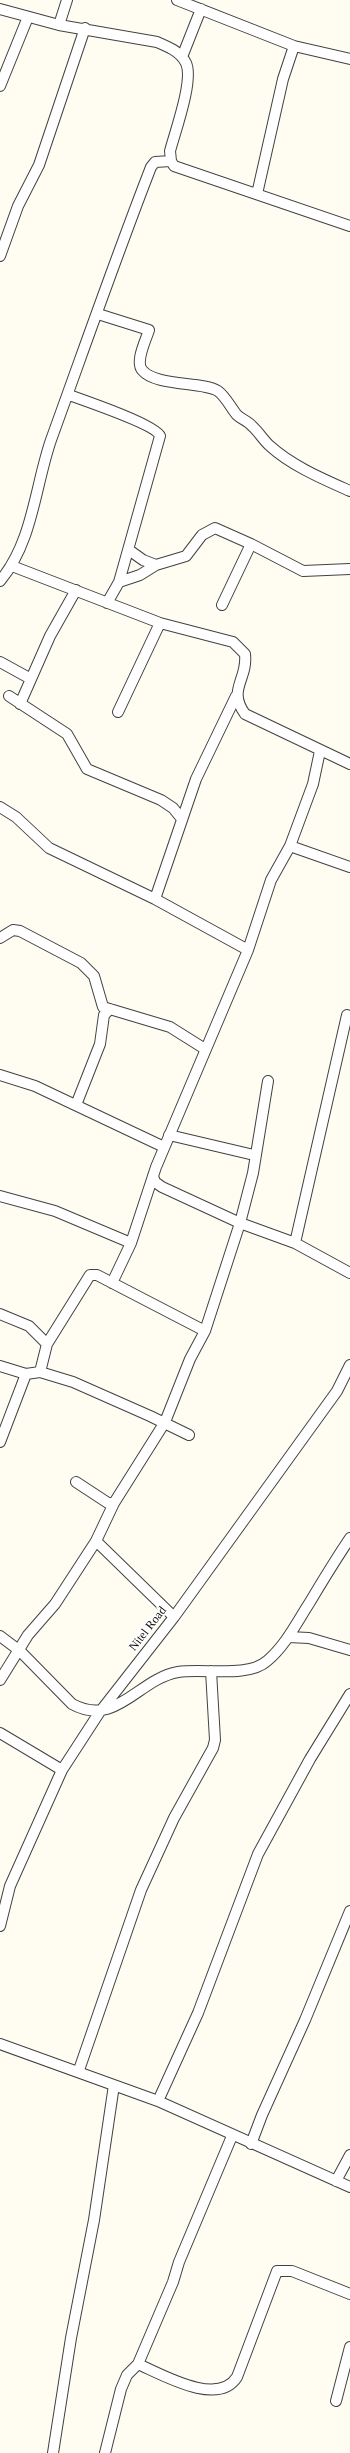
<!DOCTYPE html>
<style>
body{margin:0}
canvas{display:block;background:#fffcf1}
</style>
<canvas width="350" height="2453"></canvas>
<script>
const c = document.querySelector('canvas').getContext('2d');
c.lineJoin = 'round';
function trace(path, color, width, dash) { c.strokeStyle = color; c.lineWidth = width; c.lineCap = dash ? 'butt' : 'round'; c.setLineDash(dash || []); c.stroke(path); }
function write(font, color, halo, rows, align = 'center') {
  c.font = font + ' "Times New Roman",serif'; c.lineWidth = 4; c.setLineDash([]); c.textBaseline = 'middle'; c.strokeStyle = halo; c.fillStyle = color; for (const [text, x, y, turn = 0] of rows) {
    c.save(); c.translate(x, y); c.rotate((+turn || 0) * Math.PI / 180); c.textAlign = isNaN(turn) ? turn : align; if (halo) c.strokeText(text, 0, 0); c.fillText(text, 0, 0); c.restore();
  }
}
const street = new Path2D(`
 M177,0L294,46L350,59
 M0,9L59,25L157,42C168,47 180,51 186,63C194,80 175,132 170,151L171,161L174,166L350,226
 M59,25L67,0
 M182,57L201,9
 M0,86L28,17
 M257,194L283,79L294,46
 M0,256L18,206L39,165L85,28
 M98,314L149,330C146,340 135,361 142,370C156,387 202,381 218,391C226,397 231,408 237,415C241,419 248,421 252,426C259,432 263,440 270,446C292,466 323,479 350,491
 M69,395C83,400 156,425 160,436L119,582
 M129,550L143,560L156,565
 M12,566L160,623L233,642L245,654C248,680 227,689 245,714L350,764
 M0,581C33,542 35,486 51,440C84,349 116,257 151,167L155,162L171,161
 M107,603L119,582L140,575L156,565L186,556L202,535L215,528L251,544L303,571L350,569
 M222,605L251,544
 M0,662L31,679
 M9,696L67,734L87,769L161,800L173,808L182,819
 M20,704L50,636L76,590
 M118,712L160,623
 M0,807L16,817L49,848L155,899L248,950
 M290,846L350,867
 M155,899L196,779L236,696
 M0,938L13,930L20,931L81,963L94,976L103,1007L170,1027L205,1049
 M0,1075L35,1086L164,1147
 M76,1105L100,1044L104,1015L110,1009
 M169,1135L254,1155
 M153,1176L155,1182L162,1187L240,1223L295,1243L350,1273
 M0,1196L55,1211L131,1243
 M295,1243L347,1015
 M112,1283L131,1243L156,1167L248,950L271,880L290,846L313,784L320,751
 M0,1314L29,1326L47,1344
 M0,1366L26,1374L40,1372L73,1382L150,1416L189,1435
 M40,1372L47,1344L90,1275H97L205,1331
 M0,1442L26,1374
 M76,1482L108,1503H114
 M174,1617L96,1541L114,1503L165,1422L190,1359L205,1331L240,1223L253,1173L268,1081
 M0,1636L20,1651L72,1704C116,1728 138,1679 178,1672C203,1668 248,1678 267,1661C286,1645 297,1622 310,1602C323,1580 336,1559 350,1538
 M288,1637L309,1638L350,1650
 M0,1680L28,1635L55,1604L96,1541
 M0,1733L62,1770
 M0,1926L10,1886L62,1770L99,1713L174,1617L337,1391L350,1365
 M0,2044L158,2101L350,2187
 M79,2070L141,1890L174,1818L213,1748L215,1740L211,1671
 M158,2101L198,2013L258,1854L310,1759L350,1694
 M251,2144L262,2115L305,2020L350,1911
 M336,2181L350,2155
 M138,2364C163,2375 218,2407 237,2377L277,2271H292L350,2294
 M336,2401L350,2347
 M53,2453L71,2338L94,2220L114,2085
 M105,2453L121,2389L127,2375L138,2364L173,2282L179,2262L232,2136`);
trace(street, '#424242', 12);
trace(street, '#fff', 10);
write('12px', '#0f0f0f', '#fff', [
 ["Nitel Road",148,1629,-52]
]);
</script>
